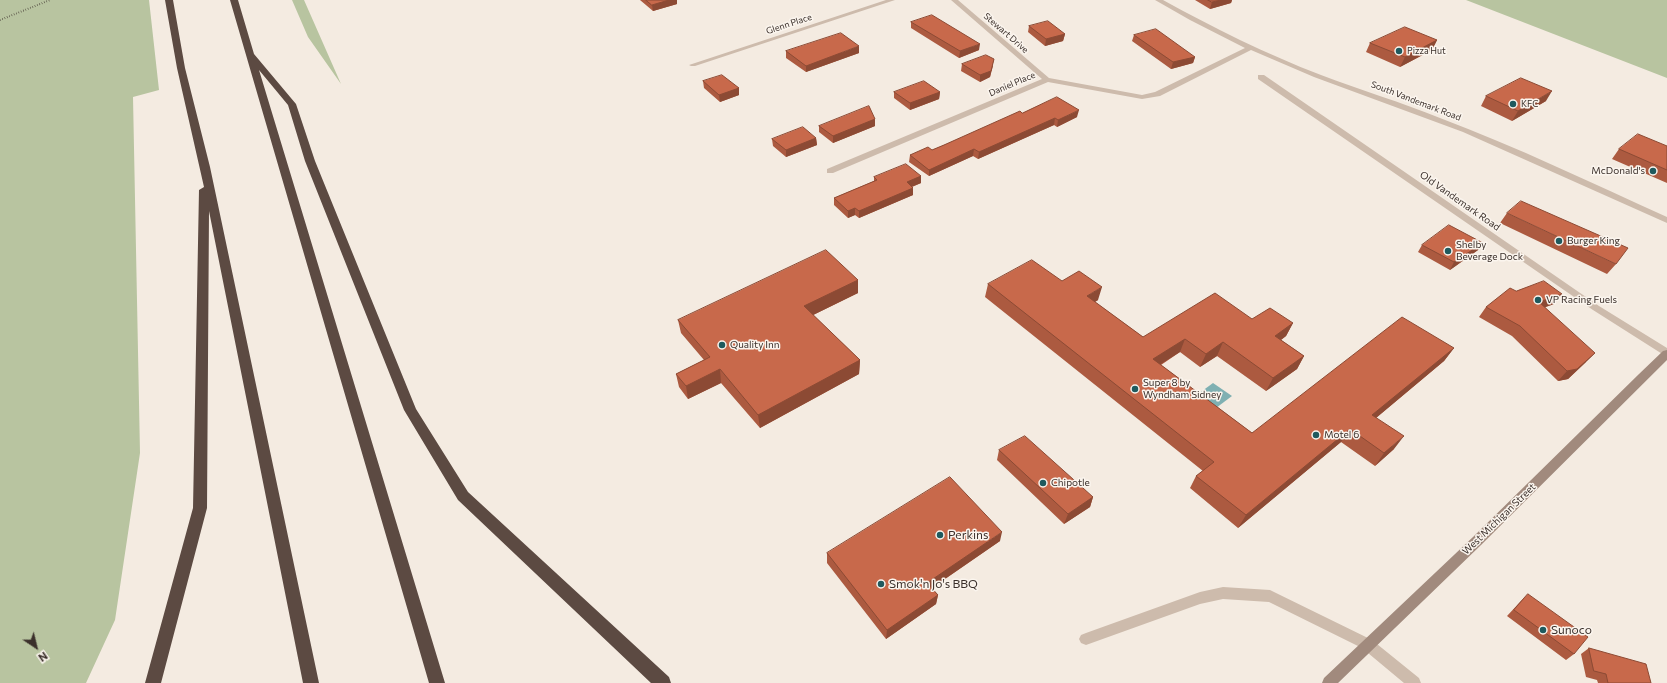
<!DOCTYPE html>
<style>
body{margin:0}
#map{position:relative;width:1667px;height:683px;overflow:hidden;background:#f4ebe1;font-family:Commissioner,sans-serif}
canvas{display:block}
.north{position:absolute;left:16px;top:627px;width:40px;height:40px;-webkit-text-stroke:3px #fbf5ee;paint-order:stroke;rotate:145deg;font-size:11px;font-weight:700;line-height:16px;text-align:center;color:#3b302b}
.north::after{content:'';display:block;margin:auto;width:14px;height:18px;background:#3b302b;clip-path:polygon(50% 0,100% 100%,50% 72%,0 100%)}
</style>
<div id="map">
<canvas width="1667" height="683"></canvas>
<div class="north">N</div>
</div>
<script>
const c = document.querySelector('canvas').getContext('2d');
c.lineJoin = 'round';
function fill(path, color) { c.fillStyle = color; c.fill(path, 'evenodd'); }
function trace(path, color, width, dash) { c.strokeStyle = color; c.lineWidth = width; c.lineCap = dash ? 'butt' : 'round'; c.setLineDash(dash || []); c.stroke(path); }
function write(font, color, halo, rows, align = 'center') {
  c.font = font + ' Commissioner,sans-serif'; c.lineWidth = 3; c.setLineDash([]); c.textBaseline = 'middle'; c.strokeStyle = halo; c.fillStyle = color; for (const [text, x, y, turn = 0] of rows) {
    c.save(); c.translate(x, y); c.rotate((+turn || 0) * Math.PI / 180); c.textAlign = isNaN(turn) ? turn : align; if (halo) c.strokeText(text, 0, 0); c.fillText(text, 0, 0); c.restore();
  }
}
fill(new Path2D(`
 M0,0H149L159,90L133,97L140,453L115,620L86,683H0Z
 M292,0H304L341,84L308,37Z
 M1466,0H1667V78Z`), '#b8c4a0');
fill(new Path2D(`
 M1213,383L1232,396L1212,411L1194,397Z`), '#7fb0b2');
fill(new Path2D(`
 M886,0H895L695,66H691L689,65Z
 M951,0H958L1049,78L1142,95L1155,92L1245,48L1190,20L1155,0H1163C1214,28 1266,54 1321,75C1360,90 1401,102 1440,118C1517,147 1592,183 1667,217V223L1463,132L1314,77L1251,50L1160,96L1142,99L1048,82L833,173H827V169L1042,79Z
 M1258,75H1264L1599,306L1667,348V357L1593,310L1258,79Z
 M1223,587L1270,590L1274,592L1372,640L1419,678L1421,683H1404L1362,648L1269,602L1223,599L1200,604L1086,645L1081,643L1079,639L1081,635L1086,633L1200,592Z`), '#cdbbac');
fill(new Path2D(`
 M1667,350V360L1481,545L1338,683H1322L1324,678L1473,537L1639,374L1663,351Z`), '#a18a7d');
fill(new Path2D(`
 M165,0H173L185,68L210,167L319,683H303L209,211L207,508L161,683H145L193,508L199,190L204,187L177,68Z
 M230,0H238L254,54L296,104L315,161L416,409L468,492L669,677L671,683H651L458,500L404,410L305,161L288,105L259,70L445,683H429Z`), '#5c4a42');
trace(new Path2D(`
 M0,20L50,0`), '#3b302b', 2, [0.5, 2]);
fill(new Path2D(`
 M640,0H677V4L653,11Z
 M1195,0H1232L1231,3L1210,9Z
 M911,22L979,50L959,58L911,28Z
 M1029,26L1065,34L1063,41L1045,46L1028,32Z
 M1134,35L1195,57L1193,63L1171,69L1132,41Z
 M1437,40L1432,50L1400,67L1366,52L1370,43Z
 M786,51L859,53L806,72L786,58Z
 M962,64L993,66L990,77L980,82L961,71Z
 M703,81L739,88V95L720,102L704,88Z
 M894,92H940L939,99L910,110L894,98Z
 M1486,96L1546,101L1512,121L1481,106Z
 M1022,113L1077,117L1057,127L1054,125L978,159L973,156L929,176L909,162L910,155L932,150Z
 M875,119V126L833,143L819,132V126Z
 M816,138L817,145L786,157L773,146L772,139Z
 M1667,146V183L1612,159L1619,149Z
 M921,176V183L912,187L913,195L859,218L855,215L848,218L834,205V198L874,181V177Z
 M1507,213L1616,264L1607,274L1500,223Z
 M1422,245L1478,250L1450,270L1418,252Z
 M858,280V293L813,315L860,360L859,374L760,428L721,383L688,399L679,387L676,374L704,360L681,333L678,320Z
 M1062,281L1098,300L1095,302L1143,337L1252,319L1293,323L1286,336L1281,340L1304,356L1297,369L1266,391L1217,356L1200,367L1180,352L1161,365L1252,433L1454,348L1444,361L1376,418L1394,449L1375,466L1341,442L1238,528L1190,488L1196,476L1203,471L985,297L988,284Z
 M1516,291L1554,304L1545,307L1586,362L1568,379L1558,381L1512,336L1479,317L1486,307Z
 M999,450L1093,497L1090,507L1064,524L997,460Z
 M1000,541L932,588L938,595L936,604L886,639L827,563V553Z
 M1528,594L1574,654L1566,660L1507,616L1521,601Z
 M1589,648L1651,683H1598L1597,680L1586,677L1581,654Z`), '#ac5a40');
fill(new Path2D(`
 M669,0H677V4L653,11L652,5Z
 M1221,0H1232L1231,3L1210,9L1212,2Z
 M1065,34L1063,41L1045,46L1046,39Z
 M1437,40L1432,50L1400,67L1405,57Z
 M980,44L979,50L959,58L960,51Z
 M859,46V53L806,72V66Z
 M1195,57L1193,63L1171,69L1173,62Z
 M994,59L990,77L980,82V75Z
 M739,88V95L720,102L719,95Z
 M1552,91L1546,101L1512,121L1518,111Z
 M940,92L939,99L910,110V103Z
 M1079,110L1077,117L1057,127L1058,120Z
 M1055,118L1054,125L978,159L979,152Z
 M875,119V126L833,143V136Z
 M816,138L817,145L786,157V150Z
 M974,149L973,156L929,176V170Z
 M921,176V183L906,189L907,182Z
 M913,188V195L859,218V211Z
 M855,208V215L848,218V211Z
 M1483,243L1478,250L1450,270L1454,262Z
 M858,280V293L805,319L804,306Z
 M1102,287L1098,300L1083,309L1087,296Z
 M1562,294L1554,304L1532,312L1539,302Z
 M1293,323L1286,336L1269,349L1275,336Z
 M1185,339L1180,352L1148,372L1153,359Z
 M1223,342L1217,356L1200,367L1206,354Z
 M1454,348L1444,361L1364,428L1372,415Z
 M1595,353L1586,362L1568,379L1558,381L1567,371Z
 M1304,356L1297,369L1266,391L1273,378Z
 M860,360L859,374L760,428L758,415Z
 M720,369L721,383L688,399L686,386Z
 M1350,429L1341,442L1238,528L1246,515Z
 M1404,436L1394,449L1375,466L1384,453Z
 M1093,497L1090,507L1064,524L1068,514Z
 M1002,532L1000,541L926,592L927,583Z
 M938,595L936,604L886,639L887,630Z`), '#8c4a34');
const building = new Path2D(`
 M646,0H669L652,5Z
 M1208,0H1221L1212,2Z
 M932,15L980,44L960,51L911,22Z
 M1048,21L1065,34L1046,39L1029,26Z
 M1405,27L1437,40L1405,57L1370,43Z
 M1156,29L1195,57L1173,62L1134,35Z
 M841,33L859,46L806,66L786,51Z
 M986,55L994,59L991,71L980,75L962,64Z
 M722,75L739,88L719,95L703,81Z
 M1521,78L1552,91L1518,111L1486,96Z
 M924,81L940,92L910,103L894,92Z
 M1057,97L1079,110L1058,120L1055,118L979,152L974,149L929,170L910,155L928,147L932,150L944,145L1020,111L1022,113Z
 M869,106L875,119L833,136L819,126Z
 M803,127L816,138L786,150L772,139Z
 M1638,134L1667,146V170L1619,149Z
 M906,164L921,176L907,182L913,188L859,211L855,208L848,211L834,198L877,180L874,177Z
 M1521,201L1628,248L1616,264L1507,213Z
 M1449,225L1483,243L1454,262L1422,245Z
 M826,250L858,280L804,306L860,360L758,415L720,369L686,386L676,374L710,357L678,320Z
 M1032,260L1062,281L1079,271L1102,287L1087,296L1143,337L1215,293L1252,319L1270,308L1293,323L1275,336L1304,356L1273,378L1223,342L1206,354L1185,339L1153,359L1252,433L1402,317L1454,348L1372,415L1404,436L1384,453L1350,429L1246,515L1196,476L1214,462L988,284Z
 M1544,281L1562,294L1539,302L1595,353L1577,369L1567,371L1520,326L1486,307L1510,288L1516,291Z
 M1025,436L1093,497L1068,514L999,450Z
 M950,477L1002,532L927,583L938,595L887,630L827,553Z
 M1528,594L1588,637L1574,654L1514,610Z
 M1589,648L1646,664L1651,683H1608L1606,674L1594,671Z`);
fill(building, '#c8694b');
trace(building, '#8c4a34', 1);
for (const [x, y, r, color] of [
 [1399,51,4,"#1f5a5e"],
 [1513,104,4,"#1f5a5e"],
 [1653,171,4,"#1f5a5e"],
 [1559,241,4,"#1f5a5e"],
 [1448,251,4,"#1f5a5e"],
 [1538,300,4,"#1f5a5e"],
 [722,345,4,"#1f5a5e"],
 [1135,389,4,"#1f5a5e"],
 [1316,435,4,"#1f5a5e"],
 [1043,483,4,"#1f5a5e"],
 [940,535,4,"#1f5a5e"],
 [881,584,4,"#1f5a5e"],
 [1543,630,4,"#1f5a5e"]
]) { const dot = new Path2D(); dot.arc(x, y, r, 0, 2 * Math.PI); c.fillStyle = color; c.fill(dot); trace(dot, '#fbf5ee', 1.5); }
write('9px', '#3b302b', '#fbf5ee', [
 ["Glenn Place",789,24,-18],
 ["Stewart Drive",1006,33,41],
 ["Daniel Place",1012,84,-23],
 ["South Vandemark Road",1416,101,21]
]);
write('9px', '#3b302b', '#fbf5ee', [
 ["Pizza Hut",1407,51],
 ["KFC",1521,104]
], 'left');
write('10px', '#3b302b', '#fbf5ee', [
 ["McDonald's",1645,171,"right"],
 ["Burger King",1567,241],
 ["Shelby",1456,245],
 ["Beverage Dock",1456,257],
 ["VP Racing Fuels",1546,300],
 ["Quality Inn",730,345],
 ["Super 8 by",1143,383],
 ["Wyndham Sidney",1143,395],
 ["Motel 6",1324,435],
 ["Chipotle",1051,483]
], 'left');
write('10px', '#3b302b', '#fbf5ee', [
 ["Old Vandemark Road",1460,201,35],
 ["West Michigan Street",1499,519,-44]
]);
write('12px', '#3b302b', '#fbf5ee', [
 ["Perkins",948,535],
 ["Smok'n Jo's BBQ",889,584],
 ["Sunoco",1551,630]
], 'left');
</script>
